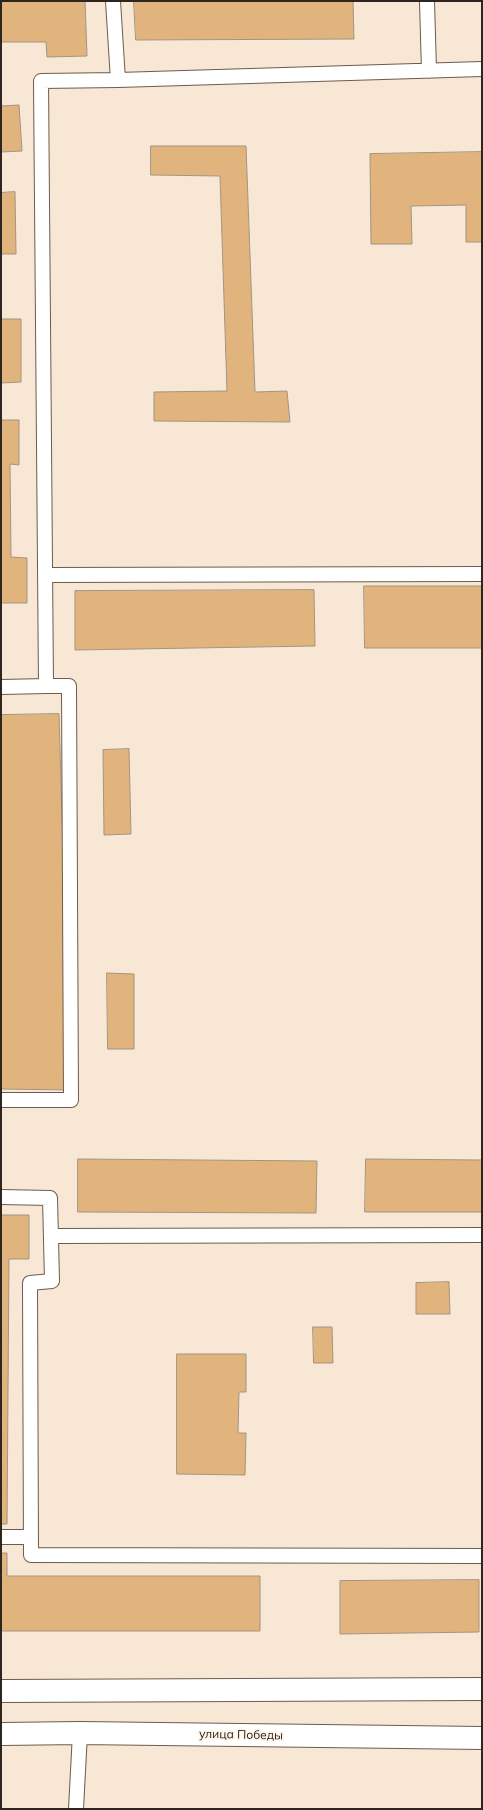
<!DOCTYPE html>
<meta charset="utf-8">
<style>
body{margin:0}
#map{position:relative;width:483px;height:1810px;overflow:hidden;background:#f7e7d4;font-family:Mulish,sans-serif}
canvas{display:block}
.frame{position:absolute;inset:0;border:2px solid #2c261f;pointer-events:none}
</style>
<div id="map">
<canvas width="483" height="1810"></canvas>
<div class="frame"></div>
</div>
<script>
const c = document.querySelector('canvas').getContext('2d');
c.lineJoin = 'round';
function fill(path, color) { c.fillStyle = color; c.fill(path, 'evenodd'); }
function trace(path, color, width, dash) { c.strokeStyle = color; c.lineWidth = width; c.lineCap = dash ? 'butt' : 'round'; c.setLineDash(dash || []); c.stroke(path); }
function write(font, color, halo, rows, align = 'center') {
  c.font = font + ' Mulish,sans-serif'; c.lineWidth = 3.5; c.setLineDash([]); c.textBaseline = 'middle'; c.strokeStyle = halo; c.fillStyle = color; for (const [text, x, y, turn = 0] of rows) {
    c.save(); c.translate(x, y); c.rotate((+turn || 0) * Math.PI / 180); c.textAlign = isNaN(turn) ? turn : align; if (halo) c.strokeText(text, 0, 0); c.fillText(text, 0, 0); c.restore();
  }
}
const building = new Path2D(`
 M1,1H85L87,56L47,57L46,42H1V106L19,105L22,151L1,152Z
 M134,1H353L354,39L136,40Z
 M151,146H246L255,392L287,391L290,422L154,421V392L227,391L220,176L151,175Z
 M482,152V242H466V205L411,206L412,244H371L370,154Z
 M15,192L16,254H1V319H21V382L1,383V193Z
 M1,420H19V465L10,464L11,557L27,558V603H1Z
 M364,586H482V648H365Z
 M314,590L315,646L75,650V591Z
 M59,714L70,1090L1,1089V715Z
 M129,749L131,834L104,835L103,750Z
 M107,973L134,974V1049H108Z
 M78,1159L317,1161L316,1213L78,1212Z
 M366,1159L482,1160V1212H365Z
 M1,1215H29V1259H9L7,1524H1Z
 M449,1282L450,1314H416V1283Z
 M313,1327H332L333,1363H314Z
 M177,1354H246V1392H239L238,1433H246L245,1475L177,1474Z
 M1,1553H7V1576H260V1631H1Z
 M479,1580V1632L340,1634V1581Z`);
fill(building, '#e2b47d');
trace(building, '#a39482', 1);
const service = new Path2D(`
 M427,1L429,71
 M118,80L482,69
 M45,575L482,574
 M1,687L46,686L41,81L118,80L113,1
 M1,1100H71L69,686H46
 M1,1197L50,1198L52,1281L30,1283L31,1555L482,1556
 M51,1236L482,1235
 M1,1537H31
 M76,1809L80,1733`);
const tertiary = new Path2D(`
 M1,1691L482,1689
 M1,1734L80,1733L482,1738`);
trace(service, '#6b5d4d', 16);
trace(tertiary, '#6b5d4d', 24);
trace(service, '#fff', 14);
trace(tertiary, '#fff', 22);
write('12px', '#2c261f', '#fff5ea', [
 ["улица Победы",241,1735,1]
]);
</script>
